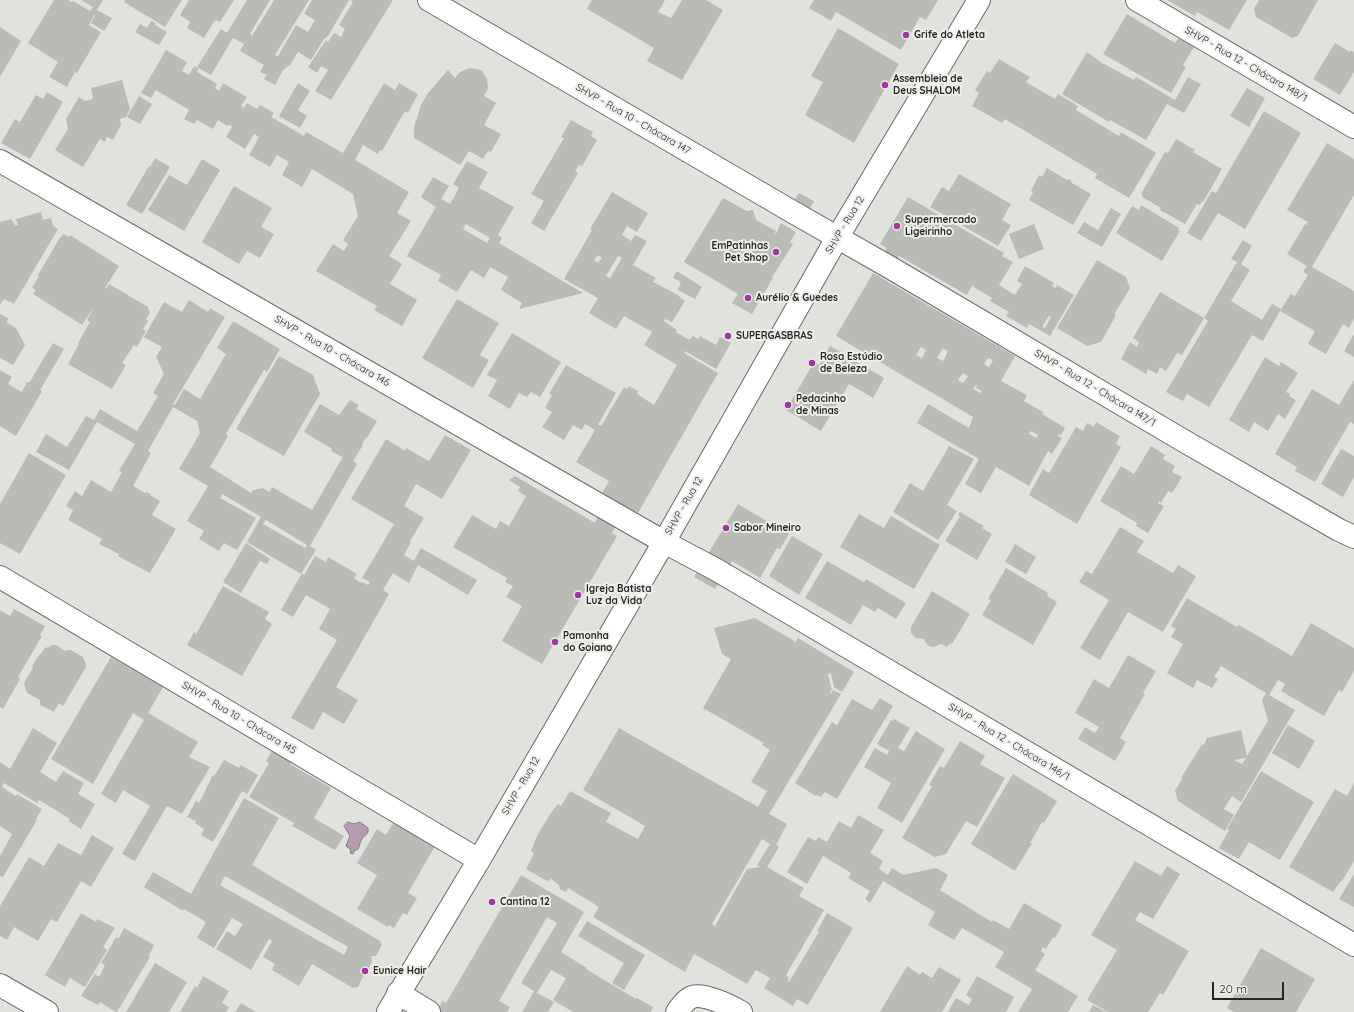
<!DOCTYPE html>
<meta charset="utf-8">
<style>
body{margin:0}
#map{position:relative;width:1354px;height:1012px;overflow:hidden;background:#e0e3dd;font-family:Quicksand,sans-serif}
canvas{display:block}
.scale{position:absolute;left:1212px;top:982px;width:72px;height:18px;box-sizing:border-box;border:2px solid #252624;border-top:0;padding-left:5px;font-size:12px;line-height:14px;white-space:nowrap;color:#252624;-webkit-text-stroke:3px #edf0ea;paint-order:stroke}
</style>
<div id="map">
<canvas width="1354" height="1012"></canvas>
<div class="scale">20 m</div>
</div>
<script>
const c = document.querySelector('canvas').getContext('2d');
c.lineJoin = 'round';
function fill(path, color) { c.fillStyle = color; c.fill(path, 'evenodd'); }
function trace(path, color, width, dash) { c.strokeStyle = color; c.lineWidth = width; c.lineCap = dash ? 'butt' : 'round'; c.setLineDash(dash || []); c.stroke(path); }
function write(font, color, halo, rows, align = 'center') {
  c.font = font + ' Quicksand,sans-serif'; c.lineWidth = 4; c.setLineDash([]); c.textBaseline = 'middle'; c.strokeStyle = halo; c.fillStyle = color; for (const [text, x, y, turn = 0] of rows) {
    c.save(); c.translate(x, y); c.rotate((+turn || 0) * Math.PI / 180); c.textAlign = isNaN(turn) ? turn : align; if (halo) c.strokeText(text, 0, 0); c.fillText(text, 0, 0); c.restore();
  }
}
const water = new Path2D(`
 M348,822L354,824L360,822L368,828C369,835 365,834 362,839C360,841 360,846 358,849L354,851L353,854L350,853L351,850L346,846L350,836L344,826Z`);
fill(water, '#b69bb3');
trace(water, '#8a7888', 1);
fill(new Path2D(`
 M54,0H68L72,2L73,1L90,11L93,7L81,0H103L97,10L112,18L104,31L91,23L95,15H94L89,25L101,32L77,73L75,72L67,87L49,77L58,62L28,43Z
 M125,0H182L165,27L124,2Z
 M189,0H234L220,22L215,20L204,38L187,28L190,22L180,15Z
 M247,0H270L250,34L252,36L274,0H309L275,55L278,56L296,25L308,32L315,20L304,14L312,0H349L328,36L324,39L311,60L298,52L290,65L283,70L275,85L264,79L267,75L260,72L264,65L240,51L244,44L233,38L211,75L197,67L221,29L227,33Z
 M350,0H393L331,100L315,91L328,70L321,66L317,73L308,67L326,40L328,42L334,33L341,37L345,29L339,25L353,2Z
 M592,0H665L658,12L671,18L682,0H706L723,10L682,80L647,61L654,48L587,9Z
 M814,0H938L926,20L920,17L901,50L836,12L831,21L809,8Z
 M1167,0H1247L1229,30L1197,12L1195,16Z
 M1259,0H1318L1298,36L1292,38L1256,17L1254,9Z
 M1127,14L1175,43L1179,38L1194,47L1183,65L1186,67L1171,93L1103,54Z
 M151,21L156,23L155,25L167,32L159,45L135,32L140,24L147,28Z
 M0,27L21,41L0,77Z
 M838,28L899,64L854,143L805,115L823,82L811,76Z
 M1335,43L1350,52L1351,50L1354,52V72L1340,95L1313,79Z
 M166,50L187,62L182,71L189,75L194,66L199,69L197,72L217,84L215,88L219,91L223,83L247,97L241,106L244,108L247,103L257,109L260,105L274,113L271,117L304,136L306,132L343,153L384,83L395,90L399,83L418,94L408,113L405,111L382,151L380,150L378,154L363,145L355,160L409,192L397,213L411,221L389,256L402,264L390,284L417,300L402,326L374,310L377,306L316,271L333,244L344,251L348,244L343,240L358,216L353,194L312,169L302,187L282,175L289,162L277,155L270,167L249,155L259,137L254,134L245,149L226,137L232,127L230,125L227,126L218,120L213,129L197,120L194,124L184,119L189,110L156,90L151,98L141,93Z
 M1087,52L1102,63L1134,80L1136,77L1175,100L1188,77L1201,84L1184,113L1167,104L1146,140L1110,120L1109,122L1062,94Z
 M999,59L1030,77L1026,82L1055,99L1058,94L1078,106L1076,110L1119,136L1121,132L1156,153L1129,198L1095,178L1097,174L1005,119L1002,123L972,106L979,93L975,90L987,71L990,73Z
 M470,68L481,70L487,78L488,89L484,96L496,103L484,125L501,134L491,152L488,151L483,159L469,151L460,165L414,138V127L421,105L428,93L448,70L455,78L460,72Z
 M122,80L130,109L126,117L120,119L121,125L113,140L107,137L105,142L100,139L83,167L55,150L68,129L66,119L79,97L85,101L93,99L91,88Z
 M298,83L310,91L298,110L307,116L300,128L279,116Z
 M1247,88L1265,98L1249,127L1230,116Z
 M47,92L63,102L30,159L1,143L15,119L20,122L36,95L43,99Z
 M139,96L152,104L140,124L127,117Z
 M1264,111L1301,133L1245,229L1218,213L1201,241L1187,233L1212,191L1216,193Z
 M571,120L593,132L591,136L597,140L582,166L579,165L575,171L578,173L544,231L531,223L544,201L531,194L564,138L561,137Z
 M1176,139L1193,149L1194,148L1195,149L1193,152L1222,169L1203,202L1202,201L1200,205L1197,204L1185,224L1160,210L1161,208L1142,197L1143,195L1141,194L1165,152L1168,153Z
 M1327,143L1354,159V195L1312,267L1354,291V319L1349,328L1343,324L1326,354L1308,344L1315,331L1280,311L1263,341L1252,335L1209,407L1187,394L1183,401L1166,392L1208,321L1204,318L1237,262L1231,259L1243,240L1252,246L1241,264L1250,270L1231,301L1262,320L1272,304L1281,309L1291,294L1295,296L1308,275L1303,272L1307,266L1287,254L1305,224L1306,225L1308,222L1287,210Z
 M155,158L170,167L142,214L126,205L149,166L150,167Z
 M202,159L220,170L184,231L148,210L169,175L187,185Z
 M467,161L488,172L479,188L514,207L498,235L502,238L499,243L583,293L519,309L522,303L501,290L508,277L490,267L484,278L471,270L457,292L438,281L441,275L407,256L436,207L421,197L433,177L449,186L441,199L450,204L459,188L453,184ZM466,224L490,238L487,243L463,229Z
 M1047,168L1067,180L1070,179L1072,183L1091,194L1073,225L1029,200L1033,192L1031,191L1039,175L1042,177Z
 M959,174L1011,204L1002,220L1011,225L998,246L930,207L942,187L949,191Z
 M234,186L272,208L261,227L274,234L260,258L247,251L239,264L202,242Z
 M612,192L648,213L637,232L627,226L622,235L631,241L635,235L647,241L633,265L656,278L653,282L680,296L679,297L685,301L672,322L665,319L664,321L677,330L676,332L689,340L693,336L698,339L700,336L716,345L720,337L731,343L716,369L685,351L684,353L718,373L638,513L635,511L617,524L612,533L617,536L542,664L502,641L522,606L506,597L513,586L505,582L507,578L453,547L472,515L496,529L500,521L509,526L526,496L518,491L520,487L509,480L515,476L595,523L599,513L609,510L615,500L602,493L609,481L576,462L595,430L585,424L582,430L573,425L564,440L542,427L552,412L545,408L552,395L549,394L566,365L616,393L598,425L601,426L624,387L627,389L629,386L638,391L637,394L654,405L677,365L644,345L652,332L624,316L616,329L589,313L598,298L564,279L592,230L590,229ZM598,255L602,258L598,263L594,260ZM618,256L622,258L610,278L606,276Z
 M799,193L814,201L809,210L794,201Z
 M908,197L1004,253L1002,256L1013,262L999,285L1015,295L1022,284L1017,281L1025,266L1054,283L1052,286L1056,288L1057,285L1074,295L1050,336L1029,324L1027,328L1006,316L1009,312L990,301L992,298L972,286L967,295L899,256L887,277L874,270L887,248L880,244ZM1049,316L1051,317L1045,328L1042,327Z
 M723,198L747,211L753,210L756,220L776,231L775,233L776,234L781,223L796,232L790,242L793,244L772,277L773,278L752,314L732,303L738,294L684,262Z
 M1141,205L1179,228L1178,230L1180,231L1162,261L1116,233L1132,206L1139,210Z
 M1111,208L1121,214L1102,247L1077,233L1084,222L1098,230Z
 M41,212L43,220L51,218L53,226L58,229L14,304L4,299L0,305V222L11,219L15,225H18L16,219Z
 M1034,224L1044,249L1019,259L1009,234Z
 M64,234L69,237L70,235L119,266L105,288L106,289L109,284L148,307L150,313L146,319L148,321L143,329L146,331L137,347L134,345L122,363L126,365L112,389L68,364L79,344L78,343L90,322L87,320L94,307L82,325L33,294L36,290L32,288L39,276L38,275L59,239Z
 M1097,260L1126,277L1130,288L1115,313V317L1101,342L1087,346L1057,328Z
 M677,271L702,287L695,299L678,290L681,282L673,278Z
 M873,273L1015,356L1001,381L1027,395L1024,401L1043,412L1042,414L1065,428L1061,435L1059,434L1058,436L1062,438L1052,454L1048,451L1029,486L996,467L981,493L965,484L979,459L917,423L928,404L969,428L973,417L836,336ZM921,347L926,350L922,358L916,355ZM943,348L948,351L943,361L937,358ZM988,358L993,360L989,367L984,364ZM963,373L968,376L963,383L958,380ZM976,385L977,386L976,388L982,391L980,393L973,389ZM1031,431L1038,435L1036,438L1029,434Z
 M1160,292L1204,318L1182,355L1177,353L1166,371L1160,367L1157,374L1148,369L1146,374L1121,359L1130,342L1137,347L1139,342L1133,338Z
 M457,299L499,323L480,355L489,360L473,388L422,358Z
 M189,300L208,312L210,308L225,317L173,404L175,405L184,389L200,399L226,354L217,348L233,321L280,349L267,372L264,370L226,434L228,436L210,467L251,493L253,490L263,488L269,492L272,487L312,510L344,455L342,457L331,451L332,449L304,432L320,404L339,415L350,400L359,405L356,409L377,421L367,438L366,437L362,445H363L353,461L357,464L310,546L316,550L301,574L247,542L261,517L222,494L220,498L256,518L237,550L224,543L219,551L199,539L204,531L187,521L208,486L179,469L200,433L197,421L173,407L148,451L151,453L133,486L145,493L146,492L151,494L150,495L160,501L152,515L176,529L150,573L118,556L119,554L99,544L102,539L68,520L73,510L66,506L75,491L82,496L91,480L111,492L122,472L119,471L135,444L97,422L69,470L36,452L46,434L67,447L86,416L94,420L100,409L137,431L158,396L153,393L164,374L156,357L162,347L144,337L164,302L182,312ZM266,520L307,545L305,548L263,524Z
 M0,314L9,319L6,322L16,328L25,345L13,365L0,358Z
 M512,333L561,362L540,397L531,392L527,397L519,393L510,409L488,396L497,380L487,375Z
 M1354,334V357L1344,351Z
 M53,343L64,349L40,390L42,391L16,436L0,426V370L12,377L8,384L22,392L27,382L29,383Z
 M830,346L884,378L873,398L849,384L821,431L786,410L814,362L819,365Z
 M279,356L313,375L320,394L284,456L236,429Z
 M1265,357L1279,366L1281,362L1298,373L1286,392L1290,394L1289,396L1296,400L1285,419L1278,414L1268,431L1254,422L1249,432L1229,420Z
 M1354,380V424L1350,422L1315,482L1295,471L1297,467L1275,454L1312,389L1339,405Z
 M1096,422L1120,436L1116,444L1121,447L1077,524L1029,495L1043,469L1049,473L1076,427L1083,431L1087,423L1094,427Z
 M445,435L471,450L442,499L416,484L404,506L424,518L410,541L411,542L404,555L414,561L421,548L477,580L468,595L418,565L409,583L393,573L383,590L389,594L336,687L358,700L344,724L323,712L313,730L291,718L337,640L319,629L330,609L306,595L293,617L281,610L302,573L304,575L315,556L326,562L328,557L357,574L354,578L361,583L362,582L368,585L370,582L362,578L394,524L351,499L386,439L405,451L406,448L429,461Z
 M949,446L974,459L947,505L957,511L938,540L893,512L910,483L923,491Z
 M1151,446L1165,455L1163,459L1175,466L1172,472L1182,477L1172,493L1168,491L1161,503L1159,501L1158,503L1164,506L1148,533L1136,526L1137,523L1100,501L1121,466L1134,474Z
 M1341,449L1354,456V477L1343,497L1321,484Z
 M29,453L66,475L20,554L0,543V504Z
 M738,504L789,534L780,549L777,548L760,578L732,561L715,589L694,577Z
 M960,512L984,526L982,528L992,534L977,560L945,541L960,516L958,515Z
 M859,514L884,528L891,516L940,545L914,589L840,547Z
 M1120,527L1144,541L1137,552L1173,573L1178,565L1196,576L1163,632L1128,612L1100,660L1080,648L1109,600L1079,582L1086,571L1092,574Z
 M792,536L823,554L799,595L769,576Z
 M246,543L270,559L267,564L260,561L241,593L223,582Z
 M1015,544L1036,557L1026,574L1005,562Z
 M827,561L864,582L866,579L906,603L896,619L878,608L875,612L863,605L851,625L805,598Z
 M1006,568L1048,593L1047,596L1057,602L1033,645L982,615L991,600L988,599Z
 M223,586L269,612L265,619L272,624L242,676L187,645L194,632L196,634Z
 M932,591L970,614L952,644L950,643L947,647L941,644L934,647L929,646L926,643L924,639L916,638L911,633V627Z
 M1187,598L1237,627L1239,625L1292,656L1311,623L1354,648V671L1342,692L1339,690L1324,716L1281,691L1285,684L1278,680L1269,695L1295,710L1241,802L1232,796L1224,809L1234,815L1225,831L1178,801L1175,791L1182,779L1181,778L1202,744L1204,745L1207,738L1241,730L1247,756L1268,721L1262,700L1266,693L1221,666L1214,677L1218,679L1212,688L1197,680L1193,688L1167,673L1183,644L1171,637L1176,629L1171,626ZM1246,758L1242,764L1234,760Z
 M14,609L45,626L40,635L42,636L18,677L20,679L3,709L0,707V610L10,616Z
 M755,618L796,642L798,638L854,672L842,692L834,687L831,673L828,674L832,690L830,691V694L833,690L841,694L769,814L787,824L776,845L779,847L767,867L804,888L799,896L824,910L786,975L789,978L788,981L789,982L819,932L817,931L827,913L853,928L808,1005L797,999L793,1006L764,988L770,978L756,970L747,984L694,954L685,972L593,917L599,907L568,888L566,892L560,889L559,885L551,879L547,881L526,869L534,853L531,851L537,836L550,814L558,804L561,806L570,791L611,813L606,822L638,839L645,826L583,790L619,728L758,807L767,791L751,782L770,750L762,745L764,743L703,708L731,659L722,654L714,628ZM762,839L770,844L757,865L760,867L747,869L715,926L712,924Z
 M51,645H56L65,651L67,650H71L83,657L86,664V667L63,706L59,703L54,712L40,705V700L27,693L24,683L33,668L32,666L37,658L45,648L49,647Z
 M1128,655L1156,671L1143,693L1145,694L1120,738L1126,742L1115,761L1078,739L1085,727L1095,733L1099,727L1075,713L1094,679L1109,688Z
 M111,657L163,687L148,713L198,742L189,757L210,767L182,814L167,806L135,861L122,854L150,806L123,790L116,803L101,794L144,720L133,713L93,784L51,759Z
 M880,698L893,706L837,799L825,792L821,797L817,795L816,796L795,783L832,722L837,725L852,699L872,710Z
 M894,719L910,728L898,748L904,751L916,731L945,749L902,823L877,808L891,783L864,767L875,748L887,755L889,751L877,744L891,720L893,721Z
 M1288,725L1315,741L1299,769L1272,753Z
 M33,728L57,743L40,772L56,782L63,771L84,783L78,794L95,804L81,829L69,821L70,819L39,800L37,803L4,783L2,787L16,796L17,794L42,809L36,819L37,820L3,877L0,876V856L12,834L0,826V762L10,769Z
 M960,741L985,756L980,764L1005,778L977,827L966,821L946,854L935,857L902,838L932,786L929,785L940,766L944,768Z
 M272,751L292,762L290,764L331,788L314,818L344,836L335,850L292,826L294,823L249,797L269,763L266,761Z
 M224,760L239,768L241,765L258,775L247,794L242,791L213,842L201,835L204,829L195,823L196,821L187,817L196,801L199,803L210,781L212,776L215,775Z
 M1261,771L1314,802L1280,860L1249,842L1239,859L1219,848L1229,830L1227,829Z
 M1013,774L1057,801L1044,823L1042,822L1030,843H1032L1015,871L971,844Z
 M1354,783V861L1342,881H1341L1333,892L1289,867L1335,789L1347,796Z
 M244,798L279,818L252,865L380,941L382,945L376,956H371L372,962L368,970L363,971V976L358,987L353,988L312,964L299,986L272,970L275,964L263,957L272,941L269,939L251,970L216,949L227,931L235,936L243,924L232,918L214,948L197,938L206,922L184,909L183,911L144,887L153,872L191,894ZM225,876L348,947L344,955L220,885Z
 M858,815L884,830L870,853L883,861L879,869L888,875L892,868L903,875L936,868L948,875L940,890L992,922L993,920L1009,929L1024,903L1062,925L1055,938L1053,937L1046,949L1043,947L1041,951L1045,954L1035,970L1078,996L1068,1012H1018L1032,989L995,967L1004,952L962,928L954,940L928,925L935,912L883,881L870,903L865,899L870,891L848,878L851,873L823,856L807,884L787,872L808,837L816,841L818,837L827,842L839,821L851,828Z
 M394,822L435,846L408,893L417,898L407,915L403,913L394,928L389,925L388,927L357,909L377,875L357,863L377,829L386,835Z
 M92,835L114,848L91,887L81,881L57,922L51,919L38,941L14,927L7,940L0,936V906L29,857L44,866L58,843L81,855Z
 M1135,861L1161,876L1167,866L1180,874L1153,919L1140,912L1135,920L1189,951L1163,995L1160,993L1148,1012H1108L1087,1000L1117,950L1091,935Z
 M1354,874V907L1339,899Z
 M521,875L584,912L561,952L587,968L586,969L636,999L637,998L653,1007L651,1012H573L553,1000L566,978L551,970L537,993L554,1002L548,1012H522L534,991L521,983L557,923L547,917L499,1001L510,1007L507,1012H436L443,1001L446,1003Z
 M81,913L96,922L97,919L115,928L103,947L107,950L85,987L70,978L65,987L45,975Z
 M587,921L645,955L624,990L612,983L624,963L578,936Z
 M124,928L154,945L149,956L150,957L117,1012H116L100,1002L98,1005L81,996L95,974L99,977L105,965L101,963L116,937L119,938Z
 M1261,948L1315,979L1296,1012H1234L1227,1008Z
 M155,963L187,982L169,1012H126Z
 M907,966L920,975L922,972L932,978L939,967L961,980L942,1012H880Z
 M203,976L229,991L222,1003L229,1007L226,1012H180L195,986L197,988Z
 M977,976L1014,997L1006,1012H948L956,998L969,1005L972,999L966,995Z
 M241,1003L256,1012H235Z
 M1093,1005L1106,1012H1089Z`), '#b9bcb6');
const minor = new Path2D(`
 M429,0L791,211L891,268L1184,441L1339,530L1354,537
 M1137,0L1354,127
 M0,161L664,542L715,569L1354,945
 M0,577L479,860
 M0,985L47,1012
 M398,993L429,1012
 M677,1012C681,1007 684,1001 690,998C701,991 730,1006 741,1012`);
const tertiary = new Path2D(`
 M388,1012L479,860L664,542L837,238L979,0`);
trace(minor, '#686a65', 24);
trace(tertiary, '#686a65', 24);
trace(minor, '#fff', 22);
trace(tertiary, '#fff', 22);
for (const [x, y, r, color] of [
 [906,35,4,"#a0389b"],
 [885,85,4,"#a0389b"],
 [897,226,4,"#a0389b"],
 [776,252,4,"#a0389b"],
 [748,298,4,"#a0389b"],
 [728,336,4,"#a0389b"],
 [812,363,4,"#a0389b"],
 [788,405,4,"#a0389b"],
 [726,528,4,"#a0389b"],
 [578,595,4,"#a0389b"],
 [555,642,4,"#a0389b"],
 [492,902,4,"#a0389b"],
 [365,971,4,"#a0389b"]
]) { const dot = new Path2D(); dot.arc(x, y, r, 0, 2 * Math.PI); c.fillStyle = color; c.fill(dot); trace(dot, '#edf0ea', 1.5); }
write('bold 10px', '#252624', '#edf0ea', [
 ["Grife do Atleta",914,35],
 ["Assembleia de",893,79],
 ["Deus SHALOM",893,91],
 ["Supermercado",905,220],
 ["Ligeirinho",905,232],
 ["EmPatinhas",768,246,"right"],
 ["Pet Shop",768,258,"right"],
 ["Aurélio & Guedes",756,298],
 ["SUPERGASBRAS",736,336],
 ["Rosa Estúdio",820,357],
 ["de Beleza",820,369],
 ["Pedacinho",796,399],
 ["de Minas",796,411],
 ["Sabor Mineiro",734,528],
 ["Igreja Batista",586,589],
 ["Luz da Vida",586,601],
 ["Pamonha",563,636],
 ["do Goiano",563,648],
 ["Cantina 12",500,902],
 ["Eunice Hair",373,971]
], 'left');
write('10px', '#252624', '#edf0ea', [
 ["SHVP - Rua 12 - Chácara 148/1",1246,64,30],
 ["SHVP - Rua 10 - Chácara 147",633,119,30],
 ["SHVP - Rua 12",845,225,-59],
 ["SHVP - Rua 10 - Chácara 146",332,351,30],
 ["SHVP - Rua 12 - Chácara 147/1",1095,388,31],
 ["SHVP - Rua 12",684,506,-60],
 ["SHVP - Rua 10 - Chácara 145",239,718,31],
 ["SHVP - Rua 12 - Chácara 146/1",1009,742,31],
 ["SHVP - Rua 12",521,786,-60]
]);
</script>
